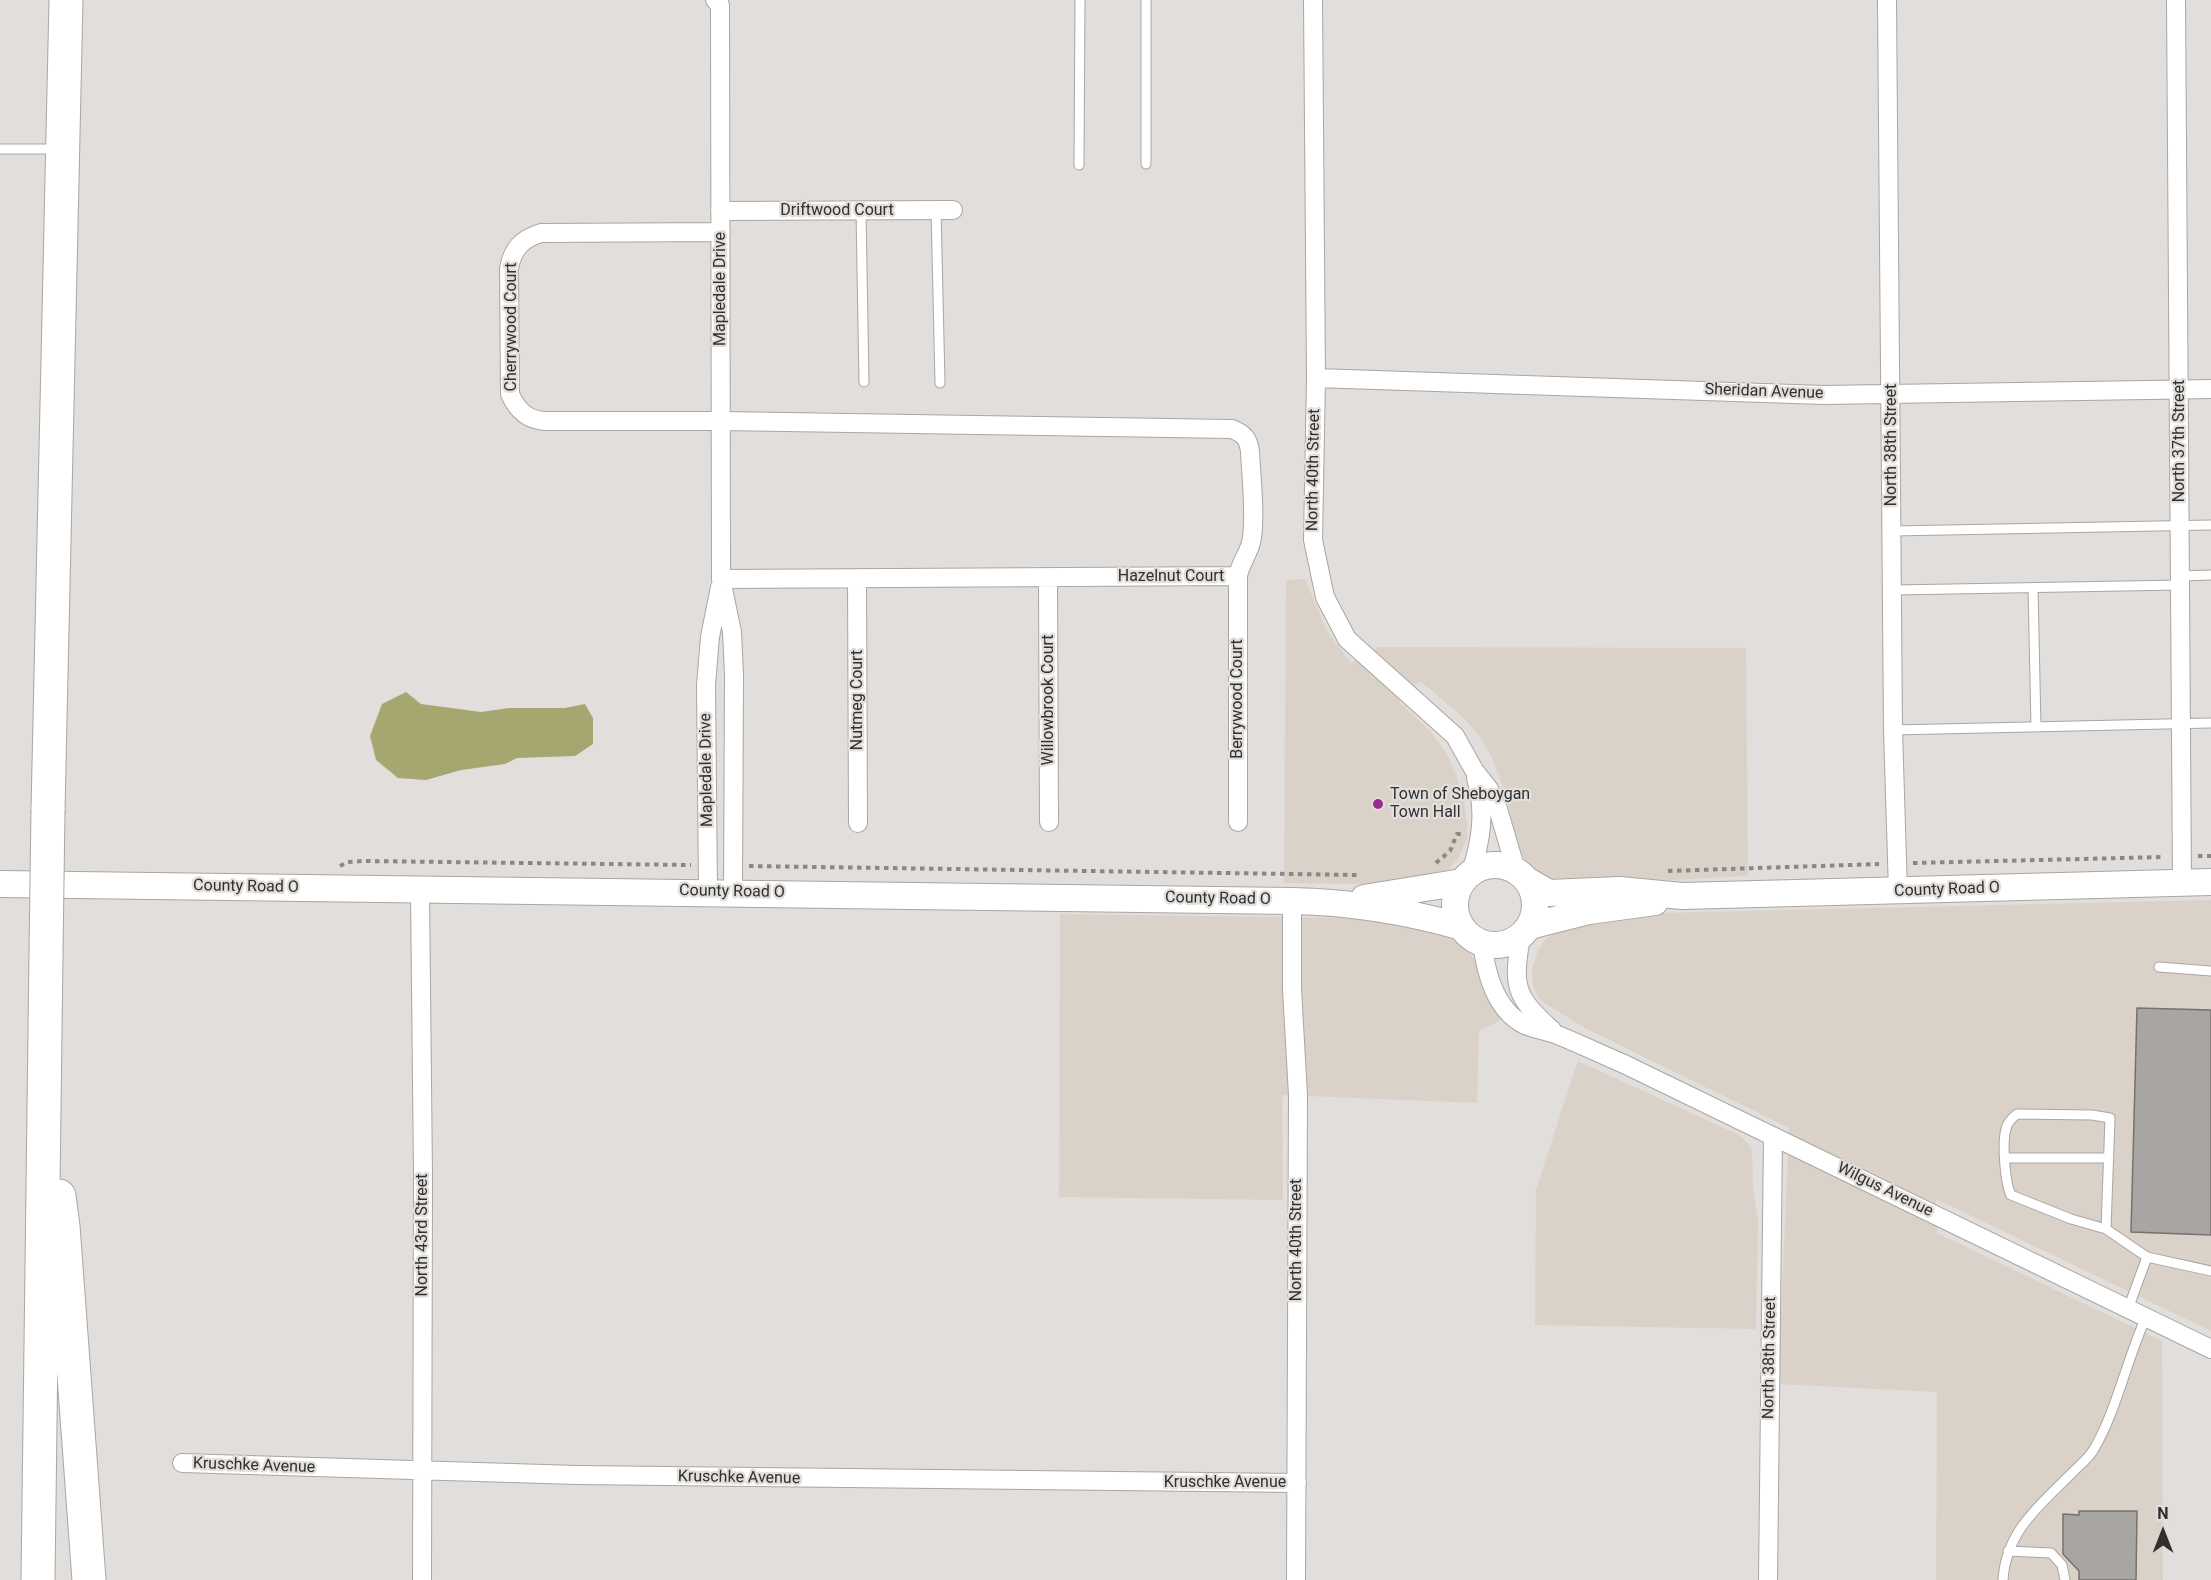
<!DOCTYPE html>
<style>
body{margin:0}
#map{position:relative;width:2211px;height:1580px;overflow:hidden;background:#e1dedb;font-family:Roboto,sans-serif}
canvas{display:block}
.north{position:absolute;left:2133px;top:1502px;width:60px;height:60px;-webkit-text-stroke:4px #e1dedb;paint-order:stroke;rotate:0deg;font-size:16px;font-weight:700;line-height:24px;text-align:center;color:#31302f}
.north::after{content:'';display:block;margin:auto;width:21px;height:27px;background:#31302f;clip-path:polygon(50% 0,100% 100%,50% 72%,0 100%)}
</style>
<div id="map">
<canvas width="2211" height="1580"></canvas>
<div class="north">N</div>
</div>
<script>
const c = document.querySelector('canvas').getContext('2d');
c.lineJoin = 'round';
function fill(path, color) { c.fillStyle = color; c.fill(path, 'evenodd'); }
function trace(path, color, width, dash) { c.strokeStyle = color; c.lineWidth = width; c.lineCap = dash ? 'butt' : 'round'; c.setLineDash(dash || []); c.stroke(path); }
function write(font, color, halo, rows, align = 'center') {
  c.font = font + ' Roboto,sans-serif'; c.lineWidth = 4.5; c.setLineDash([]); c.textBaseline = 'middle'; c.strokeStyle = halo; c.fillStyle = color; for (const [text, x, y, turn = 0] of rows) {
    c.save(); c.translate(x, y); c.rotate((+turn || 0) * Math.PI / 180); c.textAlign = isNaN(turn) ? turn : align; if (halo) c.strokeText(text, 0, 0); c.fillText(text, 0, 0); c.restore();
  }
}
fill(new Path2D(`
 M1305,579L1327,631L1351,663L1378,647L1746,648L1748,876L1559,886L1537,874L1526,862L1517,843L1506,794L1491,756L1479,736L1464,718L1420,681L1399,702L1430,731L1447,754L1456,775L1464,801L1467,826V839L1458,859L1446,872L1368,884L1284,883L1286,580Z
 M2211,900V1331L1936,1199L1937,1233L2162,1341L2163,1580H1936L1937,1392L1778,1384L1789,1128L1585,1028L1544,1003L1538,997L1533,985L1532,968L1538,950L1546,939L1559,930L1580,923L1659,913Z
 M1060,914L1418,919L1458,937L1474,959L1505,1018L1479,1031L1477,1103L1282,1095L1283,1200L1059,1197Z
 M1578,1061L1739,1135L1748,1143L1752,1150L1753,1190L1758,1219L1756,1329L1535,1325L1536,1189Z`), '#dad2c9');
fill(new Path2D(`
 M406,692L421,704L481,712L509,708H565L585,704L593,718V744L575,756L517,758L505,764L461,770L426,780L398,778L376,760L370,736L382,704Z`), '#a6a670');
const building = new Path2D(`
 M2137,1008L2211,1010V1235L2131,1232Z
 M2079,1511H2137L2136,1580H2079V1571L2063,1554V1514L2079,1515Z`);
fill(building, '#a9a5a3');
trace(building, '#74716f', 1.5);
const lane = new Path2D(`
 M0,149H58
 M1146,164V0
 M1079,165L1080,0
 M936,210L940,383
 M861,211L864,382
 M1893,531L2211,525
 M2181,576L2211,575
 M2033,588L2036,727
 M1894,590L2181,585
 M1893,730L2211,723
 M2159,967L2211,971
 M2007,1158H2108
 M2106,1229L2110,1118L2092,1115L2017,1114C2012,1118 2007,1123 2006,1129C2002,1142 2005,1184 2011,1195L2071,1219L2106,1229L2147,1257
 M2128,1309L2147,1257L2211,1271
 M2008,1551L2051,1553L2062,1565L2065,1580
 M2003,1580C2006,1531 2040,1505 2073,1472C2080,1465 2089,1458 2094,1449C2116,1412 2127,1359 2146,1317`);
const street = new Path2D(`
 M715,0L720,5L721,579L732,632L734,675L733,891
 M1313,0L1316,378L1313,540L1325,597L1347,639L1455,736L1474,770L1489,789L1498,809L1516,870
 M1887,0L1893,730L1898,891
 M2176,0L2182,883
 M720,211L953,210
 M721,232L541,233C522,239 513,248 509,268L510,394C517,410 527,420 545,421H721L1232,429C1244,434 1248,438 1250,451C1251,474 1257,527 1250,546C1246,557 1240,565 1238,576V822
 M1316,378L1823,395L2211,389
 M1048,577L1049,822
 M857,578L858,823
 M721,579L1238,576
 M1471,873C1481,840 1486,812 1476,778
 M420,891L423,1176L422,1580
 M708,891L706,685L710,637L720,587
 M1292,901V989L1298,1095L1296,1580
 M1521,936C1513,985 1513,995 1552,1030
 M1482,943C1486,973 1495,1010 1525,1025C1537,1030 1549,1031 1560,1036C1582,1045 1603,1055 1624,1064L2211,1349
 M182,1463L577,1475L1297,1483
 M1768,1580L1773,1136`);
const secondary = new Path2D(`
 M1455 905a40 40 0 1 1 80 0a40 40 0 1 1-80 0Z
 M1528,881L1549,893L1620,890L1682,896L2211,882
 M0,884L1292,901C1351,902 1406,911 1462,927
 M1364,898L1462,882
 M1530,926L1589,911L1655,902`);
const highway = new Path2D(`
 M48,810L66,0
 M59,1196L63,1226L89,1580
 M38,1580L46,953`);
trace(lane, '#a9a6a3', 11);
trace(street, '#a9a6a3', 20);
trace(secondary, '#a9a6a3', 28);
trace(highway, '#a9a6a3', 35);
trace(new Path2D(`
 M2198,856H2211
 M1436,863L1450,851L1457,834H1463
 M1913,863L2164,857
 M340,866L348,862L363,861L691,865
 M749,866L1359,875
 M1668,871L1879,864`), '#8a8886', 4, [4.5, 4.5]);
trace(lane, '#fff', 9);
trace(street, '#fff', 18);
trace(secondary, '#fff', 26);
trace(highway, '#fff', 33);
const highwayBridge = new Path2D(`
 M46,953L48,810`);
trace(highwayBridge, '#a9a6a3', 35, []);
trace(highwayBridge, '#fff', 33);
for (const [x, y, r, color] of [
 [1378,804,6,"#982d8f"]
]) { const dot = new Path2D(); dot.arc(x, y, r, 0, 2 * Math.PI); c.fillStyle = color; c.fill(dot); trace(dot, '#e1dedb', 2); }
write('16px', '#31302f', '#e1dedb', [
 ["Driftwood Court",837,211],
 ["Mapledale Drive",721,289,-90],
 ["Cherrywood Court",512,327,-90],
 ["Sheridan Avenue",1764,392,2],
 ["North 37th Street",2180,441,-90],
 ["North 38th Street",1892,445,-90],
 ["North 40th Street",1314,470,-89],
 ["Hazelnut Court",1171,577],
 ["Berrywood Court",1238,699,-90],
 ["Nutmeg Court",858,700,-90],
 ["Willowbrook Court",1049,700,-90],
 ["Mapledale Drive",707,770,-91],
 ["County Road O",246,887,1],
 ["County Road O",1947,890,-2],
 ["County Road O",732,892,1],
 ["County Road O",1218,899,1],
 ["Wilgus Avenue",1885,1190,26],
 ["North 43rd Street",423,1235,-90],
 ["North 40th Street",1297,1240,-90],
 ["North 38th Street",1770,1358,-89],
 ["Kruschke Avenue",254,1466,2],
 ["Kruschke Avenue",739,1478,1],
 ["Kruschke Avenue",1225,1483]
]);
write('16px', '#31302f', '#e1dedb', [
 ["Town of Sheboygan",1390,795],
 ["Town Hall",1390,813]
], 'left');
</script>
